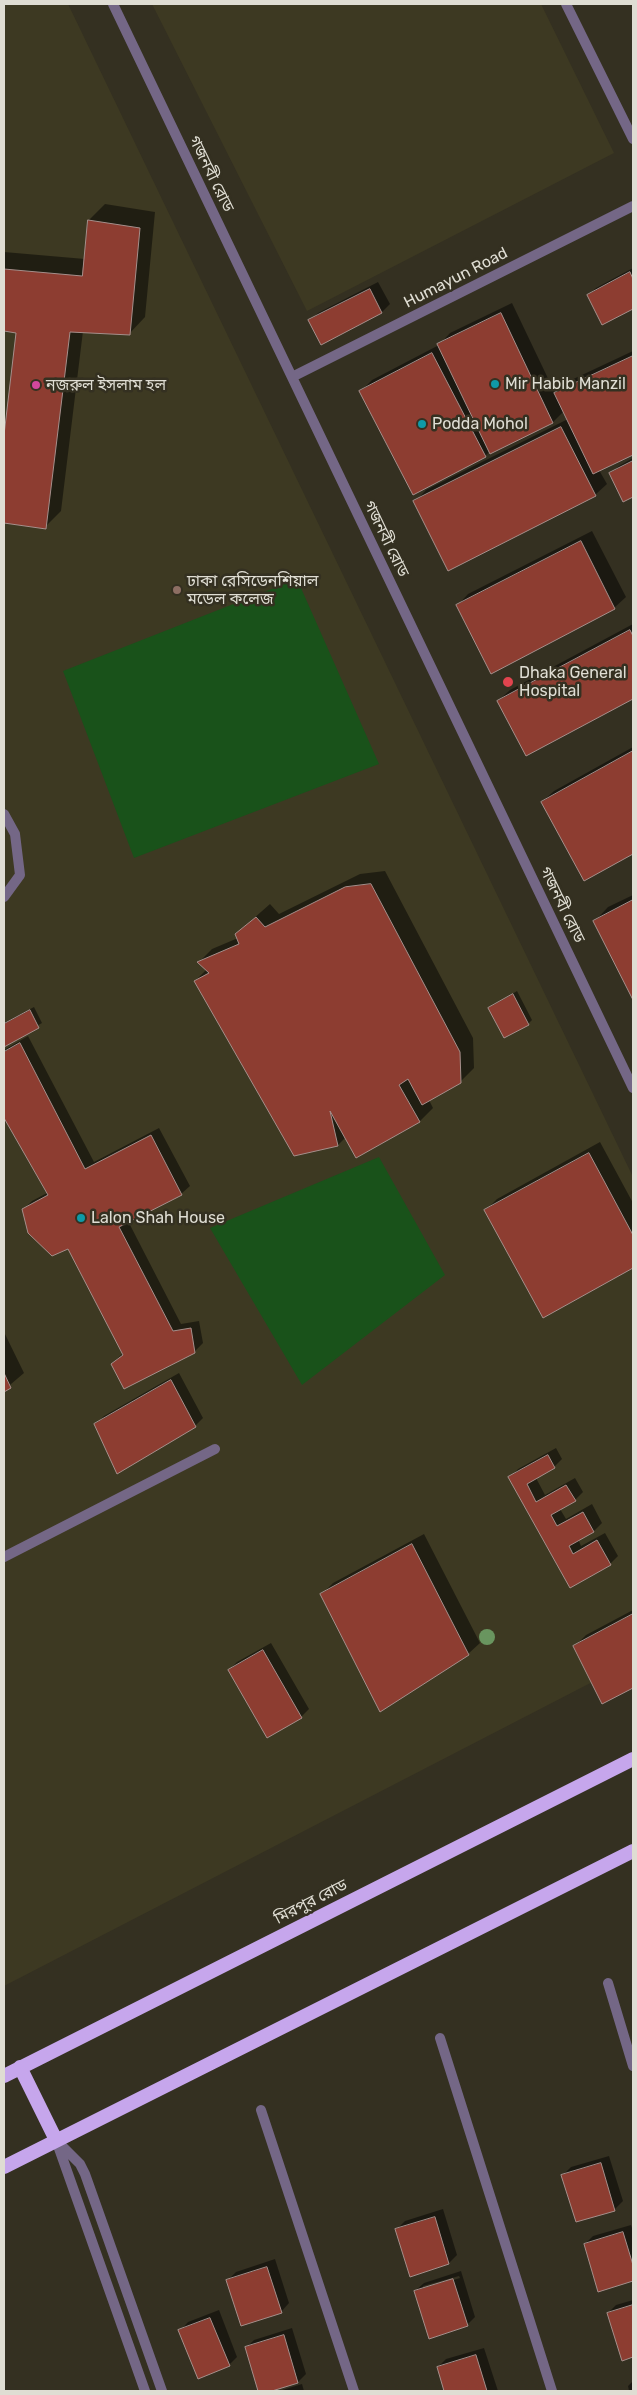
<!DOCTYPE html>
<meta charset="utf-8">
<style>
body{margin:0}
#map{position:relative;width:637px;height:2395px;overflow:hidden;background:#343021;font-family:Rubik,sans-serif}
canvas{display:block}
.frame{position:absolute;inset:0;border:5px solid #dfddd3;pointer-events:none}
</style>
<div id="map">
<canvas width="637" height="2395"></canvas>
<div class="frame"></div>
</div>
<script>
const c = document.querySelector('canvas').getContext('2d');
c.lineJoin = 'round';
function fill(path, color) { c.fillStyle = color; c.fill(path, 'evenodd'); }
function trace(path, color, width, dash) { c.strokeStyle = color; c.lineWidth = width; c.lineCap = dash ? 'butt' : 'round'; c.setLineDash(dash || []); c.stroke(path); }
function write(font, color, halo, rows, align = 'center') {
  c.font = font + ' Rubik,"Noto Sans Bengali",sans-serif'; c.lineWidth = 5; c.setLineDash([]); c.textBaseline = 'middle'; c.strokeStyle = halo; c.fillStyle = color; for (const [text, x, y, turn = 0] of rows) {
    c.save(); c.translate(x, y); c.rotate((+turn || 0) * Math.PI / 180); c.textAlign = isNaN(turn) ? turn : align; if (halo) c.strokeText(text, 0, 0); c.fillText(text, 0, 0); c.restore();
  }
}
fill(new Path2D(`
 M4,4H68L633,1177V1661L4,1986Z
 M152,4H541L614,153L307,311Z`), '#3d3922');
fill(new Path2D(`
 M297,579L379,764L134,858L63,671Z
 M379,1157L445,1275L302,1385L210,1228Z`), '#19521a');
fill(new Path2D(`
 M105,204L155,212L145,317L129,334L83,331L61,511L45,527L4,522V445L17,332L4,330V252L85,259L89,220Z
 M633,268V308L603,323L588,296L596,288Z
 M378,282L390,304L382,312L321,343L310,321L318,313Z
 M512,303L555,393L567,382L633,351V454L599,470L607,484L595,495L415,502L426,490L568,419L564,411L553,422L490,451L485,456L413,494L360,392L372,380L439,345L450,333Z
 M633,458V496L624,501L610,474L619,466Z
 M592,531L626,597L614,608L457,606L468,594Z
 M633,624V697L527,754L498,701L510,690Z
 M633,747V853L585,879L542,802L554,791Z
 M385,871L473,1038L474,1068L460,1082L429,1100L433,1108L420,1121L357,1156L346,1137L338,1145L195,981L207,969L199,962L212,949L238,938L236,934L270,904L279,914L360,874Z
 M633,895V997L595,921L608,907Z
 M517,991L532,1020L528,1024L490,1008Z
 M34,1007L42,1023L4,1045V1023Z
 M28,1036L94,1162L159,1128L190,1186L181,1194L128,1221L181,1324L199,1321L203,1343L194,1352L112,1364L123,1353L68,1247L24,1209L32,1201L47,1193L4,1116V1050Z
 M600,1142L633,1203V1267L544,1316L486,1210L497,1199Z
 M4,1332L24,1373L4,1390Z
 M179,1373L203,1418L195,1426L117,1473L96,1424L104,1416Z
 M556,1448L562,1459L554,1467L536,1478L545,1495L575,1478L583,1492L575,1500L560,1509L566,1519L592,1504L602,1523L594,1531L578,1539L581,1546L605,1533L618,1556L610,1564L570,1587L510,1478L518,1469Z
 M424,1534L480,1643L468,1654L322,1594L333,1583Z
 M633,1610V1687L603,1702L574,1647L586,1635Z
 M271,1643L309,1709L301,1717L229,1670L237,1662Z
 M609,2156L623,2201L615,2209L577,2221L563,2175L571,2167Z
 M443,2209L457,2255L449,2263L397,2229L405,2221Z
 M631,2225L633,2231V2280L599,2290L585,2244L593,2236Z
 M275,2259L289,2303L281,2312L228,2280L236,2272Z
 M461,2271L475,2317L467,2325L415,2291L424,2283ZM459,2276L460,2278L423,2289V2286Z
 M633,2300V2356L622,2360L608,2313L616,2305Z
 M219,2310L237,2357L229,2365L180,2331L188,2322Z
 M292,2328L306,2374L298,2382L268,2391H259L246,2348L254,2340Z
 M484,2348L498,2391H446L438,2367L446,2359Z
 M633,2381V2391H629L628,2386Z
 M302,2384L304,2391H279Z`), '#0007');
const building = new Path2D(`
 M88,220L140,228L130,335L70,332L46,529L4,523V435L16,333L4,331V269L82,276Z
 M630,272L633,279V309L602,325L587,295Z
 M370,289L382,313L321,345L308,320Z
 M501,313L553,423L490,454L437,344Z
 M432,353L486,457L413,495L359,391Z
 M633,356V455L593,474L554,393Z
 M561,427L596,496L448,571L413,501Z
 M633,461V497L623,502L609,473Z
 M581,541L615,609L491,674L456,605Z
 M630,630L633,636V699L526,756L497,701Z
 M633,751V854L584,881L541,802Z
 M371,884L460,1052L461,1083L422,1105L408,1079L399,1085L420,1122L356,1158L330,1111L338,1146L294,1156L194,981L209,973L197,962L239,944L235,934L256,917L265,927L345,887Z
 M633,900V1000L593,921Z
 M513,994L529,1025L504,1038L488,1008Z
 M30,1010L39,1028L4,1047V1024Z
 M20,1043L85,1169L151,1135L182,1195L119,1227L173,1331L191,1328L195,1353L124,1389L111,1364L123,1355L68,1249L52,1256L28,1233L22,1209L48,1195L4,1118V1052Z
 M589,1153L633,1235V1268L543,1318L484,1210Z
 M4,1373L11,1388L4,1392Z
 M171,1380L196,1427L117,1474L94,1424Z
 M548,1455L555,1468L527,1484L536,1502L566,1485L576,1501L551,1515L557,1526L583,1512L594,1532L569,1546L573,1554L597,1540L611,1565L570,1588L508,1477Z
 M412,1544L469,1655L380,1712L320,1594Z
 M633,1614V1688L602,1704L573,1646Z
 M263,1650L302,1718L267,1738L228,1670Z
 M601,2163L615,2211L576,2222L561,2175Z
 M435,2217L449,2264L410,2277L395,2229Z
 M623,2232L633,2265V2281L598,2292L584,2244Z
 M267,2267L282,2313L241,2326L226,2280Z
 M453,2279L468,2326L429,2339L414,2291Z
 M633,2305V2357L622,2361L607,2313Z
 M210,2318L230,2366L198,2379L178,2330Z
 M284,2335L298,2383L272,2391H258L245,2347Z
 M476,2355L487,2391H444L437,2367Z`);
fill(building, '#8d3d31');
trace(building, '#a58f8b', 1);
trace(new Path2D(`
 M4,814L15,834L20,875L4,897
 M4,1557L215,1449
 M608,1983L633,2066
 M440,2038L552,2391
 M261,2110L354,2391`), '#746786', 10);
trace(new Path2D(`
 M113,4L633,1088
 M566,4L633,139
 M292,377L633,206`), '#746786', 10);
trace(new Path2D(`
 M56,2140L80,2164L85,2174L162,2391
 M56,2140L145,2391`), '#746786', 10);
trace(new Path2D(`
 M20,2067L56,2140
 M4,2076L633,1759
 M4,2167L633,1851`), '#c6a6ec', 14);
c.fillStyle = '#69955f';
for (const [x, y] of [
 [487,1637]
]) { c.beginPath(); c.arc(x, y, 8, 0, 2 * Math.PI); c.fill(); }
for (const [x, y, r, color] of [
 [495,384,5,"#0f9aa8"],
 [36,385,5,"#d1479c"],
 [422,424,5,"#0f9aa8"],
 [177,590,5,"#8d6e63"],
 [508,682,6,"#e0444e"],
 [81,1218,5,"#0f9aa8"]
]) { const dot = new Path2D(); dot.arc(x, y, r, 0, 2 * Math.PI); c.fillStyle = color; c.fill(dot); trace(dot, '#343021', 2); }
write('16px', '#dfddd3', '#343021', [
 ["গজনবী রোড",211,174,64],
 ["Humayun Road",456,278,-27],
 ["গজনবী রোড",386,539,64],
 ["গজনবী রোড",562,905,64],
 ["মিরপুর রোড",311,1902,-27]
]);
write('16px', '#dfddd3', '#343021', [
 ["Mir Habib Manzil",505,384],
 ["নজরুল ইসলাম হল",46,385],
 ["Podda Mohol",432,424],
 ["ঢাকা রেসিডেনশিয়াল",187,581],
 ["মডেল কলেজ",187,599],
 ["Dhaka General",519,673],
 ["Hospital",519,691],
 ["Lalon Shah House",91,1218]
], 'left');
</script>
